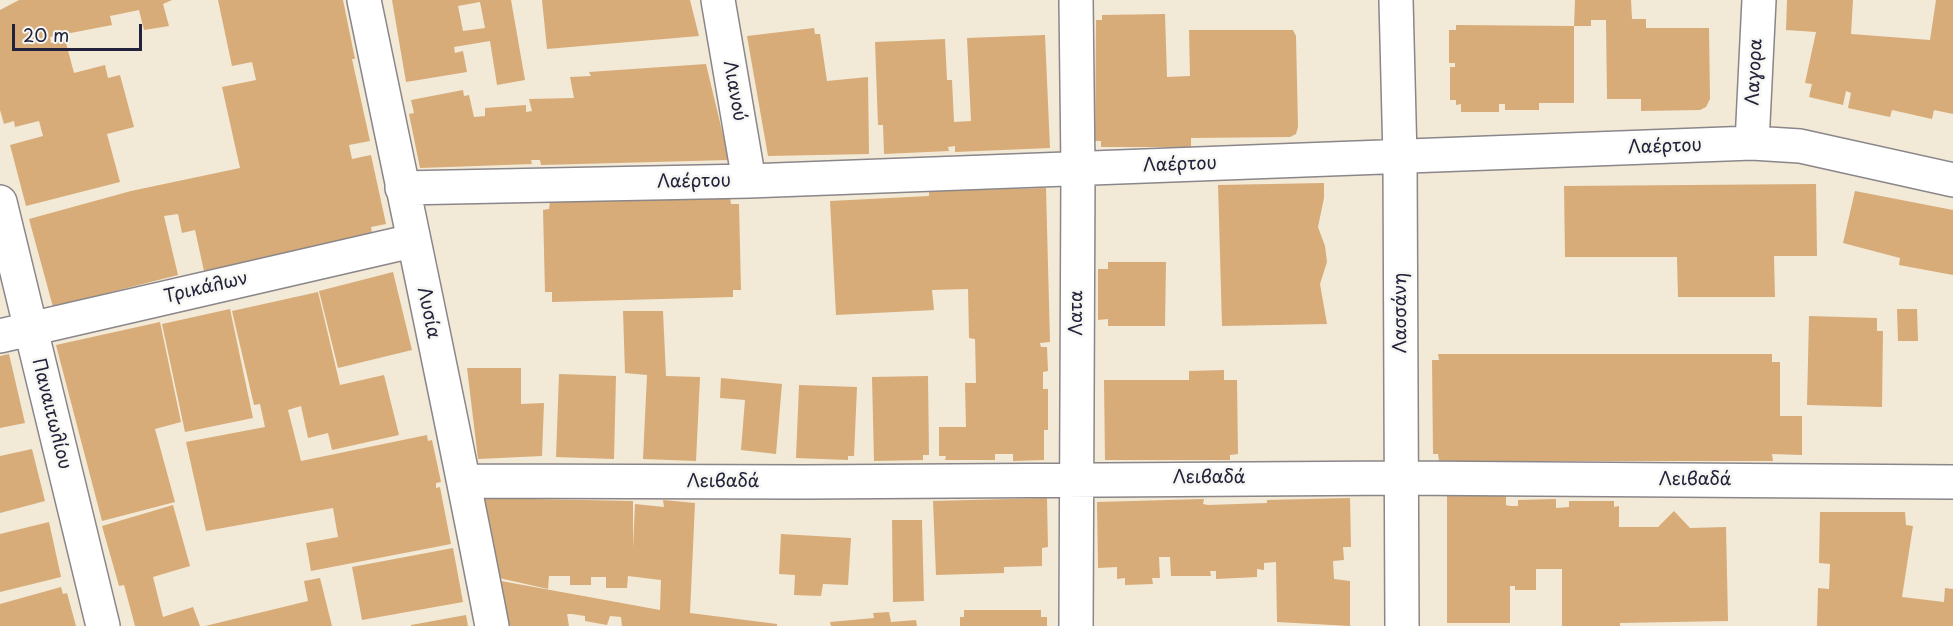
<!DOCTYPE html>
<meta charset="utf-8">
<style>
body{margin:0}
#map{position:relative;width:1953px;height:626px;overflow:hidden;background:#f3e9d7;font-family:"Playpen Sans",sans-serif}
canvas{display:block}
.scale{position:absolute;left:12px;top:24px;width:130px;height:27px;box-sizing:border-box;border:3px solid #22223b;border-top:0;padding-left:8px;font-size:18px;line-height:21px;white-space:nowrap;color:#22223b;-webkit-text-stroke:4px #f6f6f2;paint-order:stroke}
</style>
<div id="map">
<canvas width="1953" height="626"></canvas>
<div class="scale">20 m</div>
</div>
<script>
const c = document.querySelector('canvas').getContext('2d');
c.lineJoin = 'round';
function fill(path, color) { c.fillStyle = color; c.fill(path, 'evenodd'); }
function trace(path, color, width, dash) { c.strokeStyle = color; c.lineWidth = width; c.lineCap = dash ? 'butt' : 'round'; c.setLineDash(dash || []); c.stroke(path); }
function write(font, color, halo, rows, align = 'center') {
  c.font = font + ' "Playpen Sans",sans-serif'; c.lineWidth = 5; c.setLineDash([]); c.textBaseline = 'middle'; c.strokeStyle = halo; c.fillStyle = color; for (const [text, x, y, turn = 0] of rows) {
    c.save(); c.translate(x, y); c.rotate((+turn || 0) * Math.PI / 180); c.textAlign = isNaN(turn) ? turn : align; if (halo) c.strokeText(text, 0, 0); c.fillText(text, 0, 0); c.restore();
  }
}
fill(new Path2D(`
 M19,0H172L163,4L169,26L144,30L139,10L110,16L112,25L50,37L51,43L65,39L74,73L105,65L108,78L120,75L134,127L107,134L120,182L26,206L10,145L43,136L39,121L15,127L14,121L4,124L0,110V10Z
 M218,0H343L355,59H352L370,141L349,145L352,159L371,155L386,224L371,227L372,233L204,271L195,230L182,233L178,214L164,216L178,275L53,307L29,219L131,191L240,168L222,87L256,80L252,62L232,66Z
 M392,0H511L525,80L497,85L490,41L454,47L455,53L463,51L467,72L406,82ZM480,2L485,28L463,31L458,6Z
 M542,0H690L699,36L547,49Z
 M1575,0H1631L1632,19H1646V28H1709L1710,99L1706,107L1700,110L1641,111V99H1607L1606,20H1591V26H1574V103H1539V110H1505V104H1499V112H1461V104L1456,105V100H1450V67H1455V63H1449V30H1456V25L1574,26Z
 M1787,0H1853L1851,34L1930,40L1936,0H1953V114L1934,110L1932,119L1892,110L1890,117L1848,108L1851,93L1846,91L1843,105L1809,97L1812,84L1805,83L1816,32L1786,30Z
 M1165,14L1167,77L1190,76L1189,30H1293L1296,36L1298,127L1296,134L1290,137L1191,138V147H1101V141H1095L1096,20H1102V15Z
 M814,28L815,34H820L827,81L868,77L869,154L768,156L747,36Z
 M1045,35L1050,148L955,152V146L948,147L949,151L884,154L883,125H878L875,42L945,39L947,80H952L954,122L971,121L967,38Z
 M706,64L729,160L541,165L540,160H531L532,164L420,168L409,114L414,113L411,100L463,90L464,96L469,95L474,117L485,116V108L526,105V112L532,111L529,99L574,98L570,77L591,76L589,72Z
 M1324,183V198L1318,227L1325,246L1327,262L1320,284L1327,324L1222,326L1218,185Z
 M1816,184L1817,256H1774L1775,297H1678L1677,257H1565L1564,186Z
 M1046,188L1050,342L1040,343L1041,347H1047L1048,371L1043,372V389H1048V430H1044V460L1013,461V454H995V460H945L946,456H939V427H966L965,383H976L975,339L969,338L968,289L932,290L934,310L836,315L830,201L929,196V191Z
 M1855,191L1953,210V275L1899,265L1900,258L1843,243Z
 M730,198L731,204H739L741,290H733V297L552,302V292H545L543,210L549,209L550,202Z
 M1108,262H1166L1165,326H1108V319L1098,320V269H1108Z
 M393,272L412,350L338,368L319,291Z
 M318,292L340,385L384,375L399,435L332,450L328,433L308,438L301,406L288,410L301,461L427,435L428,441L432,440L441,482L436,483V488L440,487L451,544L311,571L306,543L338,537L333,508L206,531L186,442L265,427L260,404L254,405L232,311Z
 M230,309L253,418L185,432L162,324Z
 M1897,309H1917L1918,341H1898Z
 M623,311H663L666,376L700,377L696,461L643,459L647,375L625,373Z
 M1809,316L1877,318V331H1883L1882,407L1807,405Z
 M160,322L181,422L155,429L175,502L102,521L56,345Z
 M9,354L25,423L0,428V356Z
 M1438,354H1772V362H1780V416H1802V455L1772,454L1773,461H1439L1438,454H1433L1432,360H1439Z
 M467,368H521V404L544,403L542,456L478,459Z
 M1224,370V380H1237L1238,454L1230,455V460H1105L1104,380H1189V371Z
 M559,374L616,376L614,459L556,457Z
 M928,376L929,455H923V460L874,461L872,377Z
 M721,378L782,384L776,454L741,450L745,400L720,398Z
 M799,385L857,387L854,456H848V460L796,458Z
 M32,449L45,501L0,513V456Z
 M1447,495H1506V505L1510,506H1518V500L1556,499V508L1569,507V501H1614V507L1619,506V527H1658L1674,511L1690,528L1726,527L1728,621L1620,623V626H1562V569H1536V590H1515V586H1510V623H1447Z
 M483,498L633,501V548L635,504L664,507L663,500L695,503L690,613L777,624V626H622L621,617L610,616L607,625L585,621V616L572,614H567L569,626H508L501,581L660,610L661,580L628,576L627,588H606V577H591V585H570V576H549L548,589L499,578Z
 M1047,498L1048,547L1042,548V566L1004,567V573L936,575L933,501Z
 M1350,498L1351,547H1343L1344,560L1333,561L1334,579L1350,581V626L1277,622L1276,562L1264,563V570L1257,569V577L1216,579V571H1210L1211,576H1171L1170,557H1159L1160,578H1152L1153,584L1125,585V578L1117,579V567L1098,568L1097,502L1204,499L1203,504L1208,505L1267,503V500Z
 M173,505L190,566L153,577L163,617L193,607L200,626H135L124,585L119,586L102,526Z
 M1820,512H1905L1906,525L1913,526L1902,597L1944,602L1945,588L1953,589V626H1817L1818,588L1829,589L1830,564L1819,563Z
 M892,520H922L924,601L893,602Z
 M49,522L61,577L0,592V534Z
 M781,534L851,538L848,585L823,584L821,596L794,595L795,575L779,574Z
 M453,548L463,602L362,620L352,567Z
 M320,578L332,626H205L308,601L304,581Z
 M61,587L63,594L67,593L76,626H0V604Z
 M964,610H1041V617H1047V626H960V617H964Z
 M889,612L891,622L916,620L917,626H831L830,622L874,618L873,613Z
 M466,615L468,626H411V625Z`), '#d7ac78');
const street = new Path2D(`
 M364,0C407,209 452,417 492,626
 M718,0L749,181
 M1076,0L1078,169L1076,626
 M1396,0L1400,158L1402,626
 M1752,143L1759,0
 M402,188L749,181L1752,143L1800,146L1953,180
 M0,202L103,626
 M0,336L412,241
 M464,481L804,482L1402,478L1953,482`);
trace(street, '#8a8689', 36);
trace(street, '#fff', 33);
write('18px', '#22223b', '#f6f6f2', [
 ["Λαγορα",1755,72,-87],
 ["Λιανού",734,91,80],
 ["Λαέρτου",1665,147,-2],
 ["Λαέρτου",1180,165,-2],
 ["Λαέρτου",694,182,-1],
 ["Τρικάλων",206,288,-13],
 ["Λυσία",428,313,78],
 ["Λατα",1077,313,-90],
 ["Λασσάνη",1401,313,-90],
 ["Παναιτωλίου",51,414,76],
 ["Λειβαδά",1209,478],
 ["Λειβαδά",1695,480],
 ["Λειβαδά",723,482]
]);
</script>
